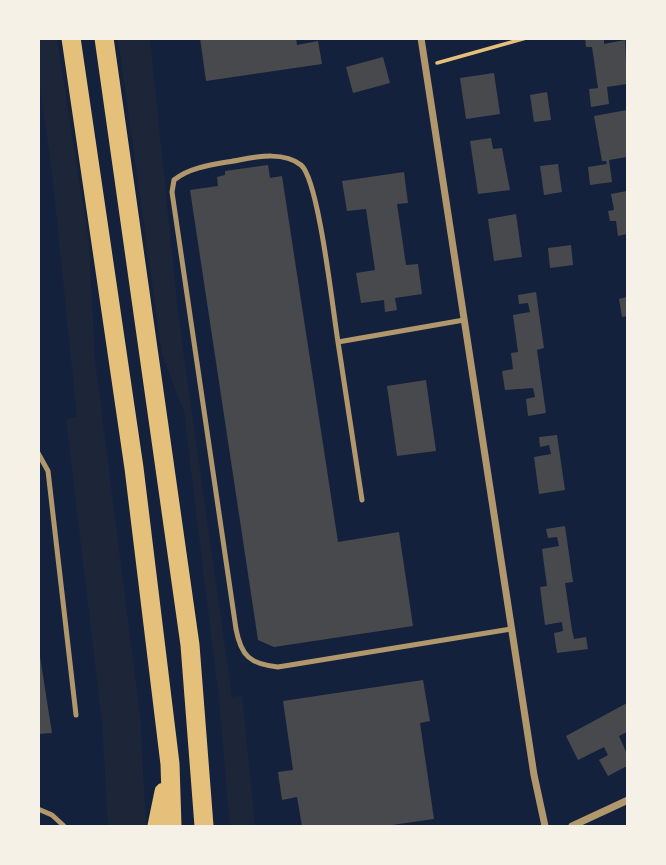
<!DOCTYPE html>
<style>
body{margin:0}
#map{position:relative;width:666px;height:865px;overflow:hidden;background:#14213d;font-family:"Open Sans",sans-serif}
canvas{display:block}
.frame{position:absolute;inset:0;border:40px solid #f6f1e7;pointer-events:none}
</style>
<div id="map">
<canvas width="666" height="865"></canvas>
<div class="frame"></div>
</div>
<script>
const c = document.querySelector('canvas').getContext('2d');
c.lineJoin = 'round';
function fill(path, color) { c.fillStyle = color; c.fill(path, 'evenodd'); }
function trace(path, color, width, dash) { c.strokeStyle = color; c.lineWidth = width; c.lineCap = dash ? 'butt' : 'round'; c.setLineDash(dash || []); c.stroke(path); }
fill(new Path2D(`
 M38,39H57L89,243L95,360L140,715L146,826H108L102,722L66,419L77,417L52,173L39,80Z
 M118,39H150L179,321L232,697L242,695L255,826H230L219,700L184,412L162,354Z`), '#1d2539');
fill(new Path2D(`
 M200,38H296L297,45L318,41L322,64L206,81Z
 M585,38H604V44L625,40L627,84L607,87L609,104L591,107L589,89L598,88L592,47H586Z
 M383,57L390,83L353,93L346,67Z
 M494,73L500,114L466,119L460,78Z
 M547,92L551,120L534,122L530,95Z
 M627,110V157L609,160L612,182L590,185L588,167L607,164L606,161H602L594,116Z
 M491,138L493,149L502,148L510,190L478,194L470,141Z
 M558,164L562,192L544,195L540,166Z
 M268,165L270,178L282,176L338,542L399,532L413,626L274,647L258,640L190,190L218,186L217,177L225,175V171Z
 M404,172L408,203L397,204L406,265L418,264L422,294L395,298L397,310L385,312L384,300L361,303L356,273L375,270L366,209L347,211L342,181Z
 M627,191V234L618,236L616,221H610L608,211L614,210L611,194Z
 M516,214L522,257L494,261L488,219Z
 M571,245L573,265L550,268L548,248Z
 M536,292L544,348L537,350L546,413L528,416L526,399L535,397L533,388L505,390L502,371L513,369L511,353L518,352L513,315L530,312L528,303L519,304L518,295Z
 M627,297V316L622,317L619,299Z
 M426,380L436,451L397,456L387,386Z
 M557,435L565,490L539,494L534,457L551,454L549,445L540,447L539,437Z
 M565,526L573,582L565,583L572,630L574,639L586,637L588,649L557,653L554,633L563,631L562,622L545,625L540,587L547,586L542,549L559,546L557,537L548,538L546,529Z
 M38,644L52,733L38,734Z
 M423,680L430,721L420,723L434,819L385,826H302L297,797L282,800L278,772L293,770L283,701Z
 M627,703V732L619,736L627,754V766L608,776L599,760L608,755L604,747L578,760L566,736Z`), '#48494c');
trace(new Path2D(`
 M437,63L526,38`), '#e5c07b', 3.5);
trace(new Path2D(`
 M464,320L338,342C333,312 319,180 301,165C285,152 259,156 239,160C218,164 191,166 174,180L172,192L236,629C241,656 250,664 278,667L511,629
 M338,342L362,500
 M38,453L48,471L76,715
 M38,809L52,815L64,826`), '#b1986c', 5);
trace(new Path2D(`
 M421,38L534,775L545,826
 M572,826L628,800`), '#b1986c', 7);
trace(new Path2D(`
 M71,38L134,468L170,764L172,826
 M104,38L190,645L204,826
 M157,826L164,792`), '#e5c07b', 19);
</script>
